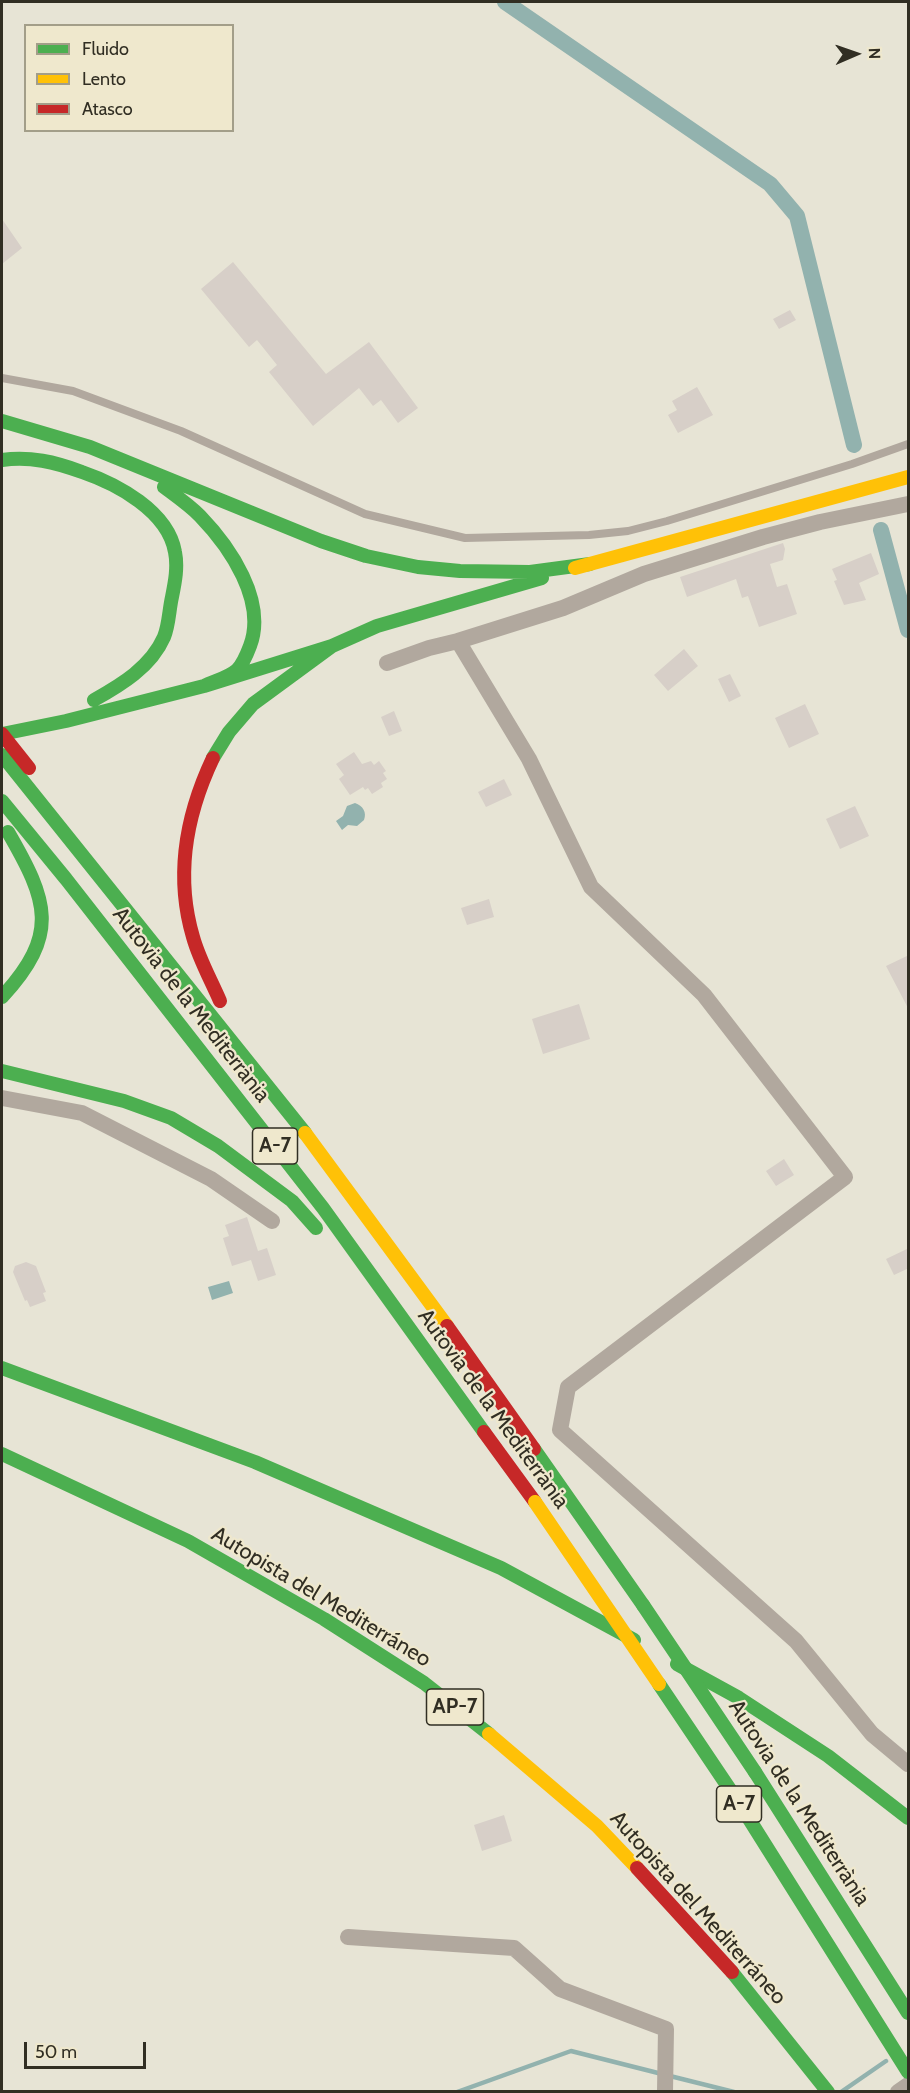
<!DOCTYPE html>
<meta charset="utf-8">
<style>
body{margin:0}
#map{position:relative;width:910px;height:2093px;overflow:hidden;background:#e7e4d5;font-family:Cabin,sans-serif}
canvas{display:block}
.frame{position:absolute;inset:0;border:3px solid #312e23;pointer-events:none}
.legend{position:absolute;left:24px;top:24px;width:210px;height:108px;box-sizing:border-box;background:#efe8cd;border:2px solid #a39e89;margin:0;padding:8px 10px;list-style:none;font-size:18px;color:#312e23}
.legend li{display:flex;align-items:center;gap:12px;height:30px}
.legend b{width:30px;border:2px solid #a39e89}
.north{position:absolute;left:826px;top:24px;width:60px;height:60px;-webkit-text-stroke:4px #efe8cd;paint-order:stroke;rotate:88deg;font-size:16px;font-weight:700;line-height:24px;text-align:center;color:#312e23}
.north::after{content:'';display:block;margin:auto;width:21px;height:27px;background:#312e23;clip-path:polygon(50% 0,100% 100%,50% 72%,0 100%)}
.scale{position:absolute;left:24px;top:2042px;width:122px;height:27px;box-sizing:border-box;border:3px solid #312e23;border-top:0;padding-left:8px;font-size:18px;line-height:21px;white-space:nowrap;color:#312e23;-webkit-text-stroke:4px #efe8cd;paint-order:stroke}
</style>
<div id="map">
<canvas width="910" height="2093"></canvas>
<div class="frame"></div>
<ul class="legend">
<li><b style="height:8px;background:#4caf50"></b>Fluido</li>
<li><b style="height:8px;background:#ffc107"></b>Lento</li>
<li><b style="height:8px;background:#c62828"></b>Atasco</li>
</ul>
<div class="north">N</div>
<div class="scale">50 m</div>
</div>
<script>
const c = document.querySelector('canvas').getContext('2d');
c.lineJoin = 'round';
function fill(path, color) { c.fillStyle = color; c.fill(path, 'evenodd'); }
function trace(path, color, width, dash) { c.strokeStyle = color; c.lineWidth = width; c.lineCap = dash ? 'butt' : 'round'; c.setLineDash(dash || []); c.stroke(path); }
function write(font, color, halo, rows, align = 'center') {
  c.font = font + ' Cabin,sans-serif'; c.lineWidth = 4.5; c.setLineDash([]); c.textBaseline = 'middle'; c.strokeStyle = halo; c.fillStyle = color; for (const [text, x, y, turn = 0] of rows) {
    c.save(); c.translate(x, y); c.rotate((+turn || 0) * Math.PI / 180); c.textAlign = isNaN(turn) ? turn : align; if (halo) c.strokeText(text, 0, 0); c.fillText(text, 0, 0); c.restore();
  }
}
fill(new Path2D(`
 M355,803C363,806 367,812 364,820L357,826L348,825L342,830L336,821L343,816L347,806Z
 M229,1281L233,1293L212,1300L208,1287Z`), '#92b2ae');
trace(new Path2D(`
 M670,2076L734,2092
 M457,2092L571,2051L662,2074
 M841,2092L886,2061`), '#92b2ae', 4.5);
trace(new Path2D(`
 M505,2L770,184L797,216L854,445
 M881,530L908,630`), '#92b2ae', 16);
fill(new Path2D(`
 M2,219L22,248L2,264Z
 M233,262L326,374L369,342L418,408L398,423L381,400L373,406L359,388L313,426L269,372L277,365L257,340L249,347L201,289Z
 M790,310L796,320L779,329L773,319Z
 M697,387L713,415L678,433L668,415L677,410L672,401Z
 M783,543L785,549L783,560L770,564L777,587L787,584L797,614L759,627L748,596L742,598L736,579L687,597L680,577Z
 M871,553L879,574L859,583L866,600L844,605L834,581L837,580L832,569Z
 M684,649L698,666L668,691L654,675Z
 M730,674L741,696L729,702L718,679Z
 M805,704L819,734L789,748L775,718Z
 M394,711L402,731L389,736L381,717Z
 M354,752L362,764L371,761L374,765L379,761L386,771L383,773L387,779L381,783L383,787L372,794L368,788L365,790L363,787L350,795L339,779L344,775L336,764Z
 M504,779L512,795L486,807L478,792Z
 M855,806L869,836L840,849L826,819Z
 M489,899L494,917L467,925L461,908Z
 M909,955V1010L886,966Z
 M579,1004L590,1039L543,1054L532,1019Z
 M784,1159L794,1175L776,1186L766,1171Z
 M247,1217L258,1251L267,1248L276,1275L258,1281L251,1260L232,1266L223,1238L229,1236L225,1225Z
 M909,1248V1268L894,1275L886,1259Z
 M26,1262L36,1266L46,1292L43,1293L46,1301L30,1307L27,1300L25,1301L13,1272L15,1266Z
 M504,1815L512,1841L482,1851L474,1825Z`), '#d7cfc8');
trace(new Path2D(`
 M2,378L73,391L181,431L365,514L465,538L589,535L628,531L667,521L852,464L908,444`), '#b1a89e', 8);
trace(new Path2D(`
 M458,641L563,608L644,574L763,537L820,522L908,504
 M387,663L429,648L458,641L529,759L591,887L704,995L845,1177L568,1387L560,1430L796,1641L872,1734L908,1764
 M2,1098L82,1113L211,1179L272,1221
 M348,1937L514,1948L560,1989L666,2029L665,2092
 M898,2092L908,2085`), '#b1a89e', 16);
trace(new Path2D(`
 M2,421L90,447L321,541L366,556L418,567L460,571L530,572L590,564
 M2,460C30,456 55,462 82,472C117,484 168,511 175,552C178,567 175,582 172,597C169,610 169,625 164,637C151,667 121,685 94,700
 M164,487C176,496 189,505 200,516C230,547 267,601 250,646C247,654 243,664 237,670C228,678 214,681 204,686
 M2,734L66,721L204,686L332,646L377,626L542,578
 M2,755L305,1133
 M213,758L229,732L253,704L332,646
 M2,801L66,879L323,1208L484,1432
 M2,997C60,934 48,901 8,832
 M2,1071L124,1101L171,1118L218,1146L292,1201L316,1228
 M2,1368L255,1462L501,1568L634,1640
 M534,1449L643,1605
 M2,1454L188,1541L324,1619L424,1683L489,1734
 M677,1664L739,1698L828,1756L908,1818
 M659,1684L739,1803L908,2072
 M755,1772L908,2013
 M732,1972L828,2092`), '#4caf50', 14);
trace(new Path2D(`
 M575,568L908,477
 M305,1133L447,1326
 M489,1734L597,1826L637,1868`), '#ffc107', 14);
trace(new Path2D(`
 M213,758C186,815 175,876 193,937C199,959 211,980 220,1001
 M447,1326L534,1449
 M484,1432L535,1502
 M637,1868L732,1972`), '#c62828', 14);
trace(new Path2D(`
 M643,1605L755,1772`), '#4caf50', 14);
trace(new Path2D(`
 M535,1502L659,1684`), '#ffc107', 14);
trace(new Path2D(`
 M2,734L29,768`), '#c62828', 14);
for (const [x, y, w] of [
 [275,1146,45],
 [455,1707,57],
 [739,1804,45]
]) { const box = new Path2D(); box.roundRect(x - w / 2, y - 18, w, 36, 4.5); c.fillStyle = '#efe8cd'; c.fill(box); trace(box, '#312e23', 1.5); }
write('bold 21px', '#312e23', null, [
 ["A-7",275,1146],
 ["AP-7",455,1707],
 ["A-7",739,1804]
]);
write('22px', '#312e23', '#efe8cd', [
 ["Autovia de la Mediterrània",191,1005,52],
 ["Autovia de la Mediterrània",493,1409,54],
 ["Autopista del Mediterráneo",321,1597,31],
 ["Autovia de la Mediterrània",799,1803,57],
 ["Autopista del Mediterráneo",698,1908,48]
]);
</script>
